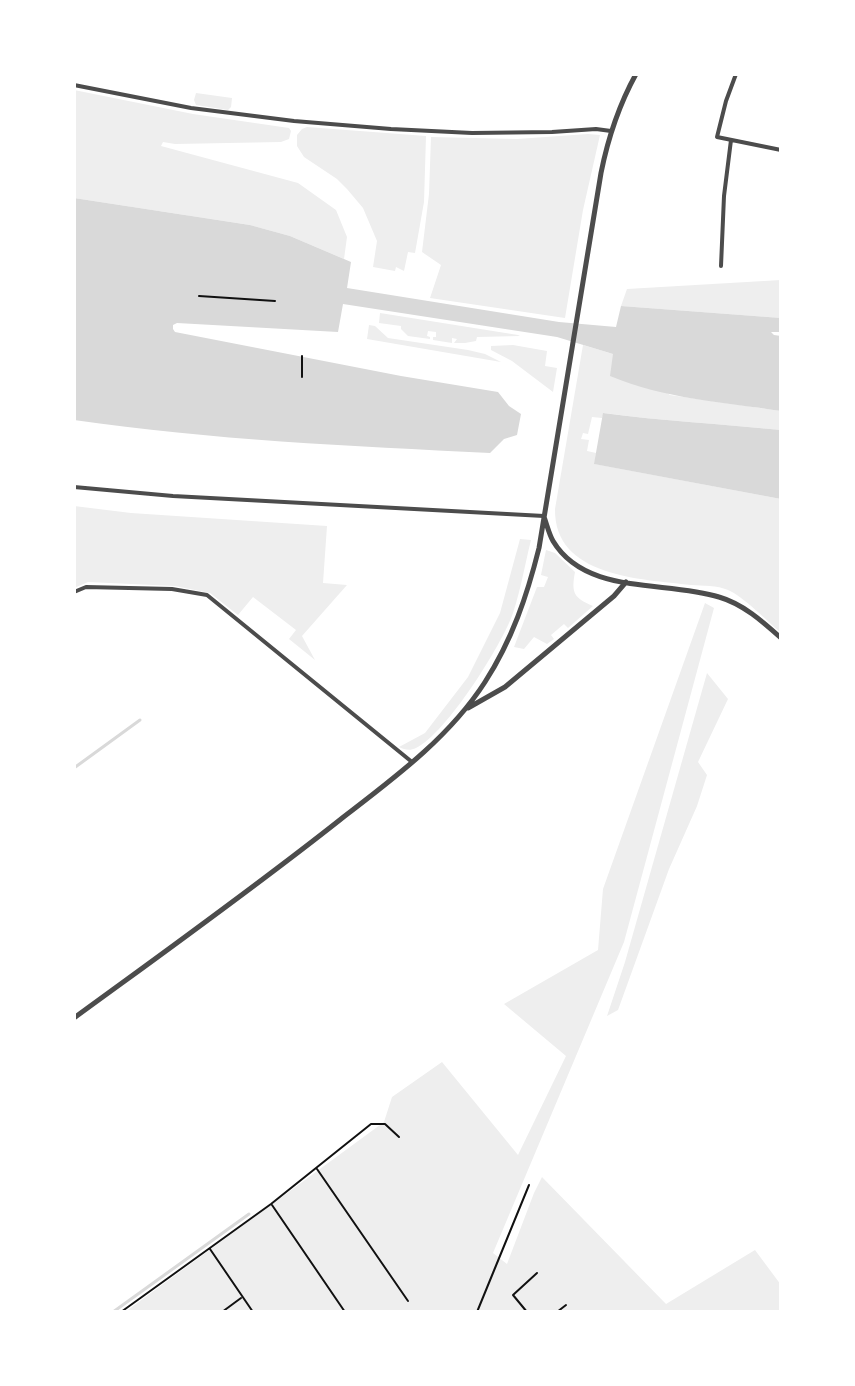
<!DOCTYPE html>
<style>
body{margin:0}
#map{position:relative;width:855px;height:1386px;overflow:hidden;background:#fff;font-family:Manrope,sans-serif}
canvas{display:block}
.frame{position:absolute;inset:0;border:76px solid #fff;pointer-events:none}
</style>
<div id="map">
<canvas width="855" height="1386"></canvas>
<div class="frame"></div>
</div>
<script>
const c = document.querySelector('canvas').getContext('2d');
c.lineJoin = 'round';
function fill(path, color) { c.fillStyle = color; c.fill(path, 'evenodd'); }
function trace(path, color, width, dash) { c.strokeStyle = color; c.lineWidth = width; c.lineCap = dash ? 'butt' : 'round'; c.setLineDash(dash || []); c.stroke(path); }
fill(new Path2D(`
 M74,90L193,114L289,128L291,131L289,139L281,142L175,144L163,142L161,146L298,183L336,210L347,237L344,259L290,236L250,225L74,198Z
 M196,93L232,98L231,107L228,110L196,105L194,100Z
 M307,127L426,136L424,202L415,253L408,252L404,271L396,267L395,271L373,267L377,241L363,208L347,189L337,179L304,157L297,146V135L302,129Z
 M588,134L600,135L583,210L565,318L430,298L441,265L422,252L429,194L431,137L517,139Z
 M781,280V318L621,306L627,289Z
 M380,313L518,335L520,336L477,337L476,341L465,343H454L457,339L452,338V343L433,340V337H436V332L428,331L427,336L430,337V339L408,336L401,329V326L379,323Z
 M369,325L375,326L388,338L468,350L485,354L501,362L367,339Z
 M513,345L547,351L545,366L557,368L553,392L512,361L491,350V346Z
 M583,345L613,354L670,395L781,411V430C722,424 662,421 604,413L602,418L592,417L588,434L583,433L581,439L589,440L587,451L596,453L595,464L781,499V633C767,621 744,597 728,590C717,585 703,586 691,585C641,579 554,577 555,509Z
 M74,506L131,513L327,526L323,583L347,585L302,636L315,660L289,639L296,630L253,597L238,615L210,593L175,586L88,582L74,588Z
 M520,539L531,540C525,564 521,589 513,613C502,645 446,734 416,748C410,751 405,750 399,747L425,733L468,677L500,613Z
 M546,550L555,553L575,572C571,593 574,598 593,606L568,628L564,624L551,635L554,639L547,644L534,637L524,649L514,647L537,587H544L548,577L541,575Z
 M705,603L714,608L624,942L493,1253L507,1264L534,1193L542,1177L666,1304L755,1250L781,1285V1312H125L384,1122L392,1097L442,1062L518,1155L566,1056L504,1004L598,950L603,889Z
 M707,673L728,699L698,762L707,775L697,806L669,869L618,1010L607,1016L625,962Z`), '#eee');
fill(new Path2D(`
 M74,198L250,225L290,236L351,262L347,288L559,322L616,327L621,306L781,318V332H771L774,335L781,336V411C723,402 665,399 610,376L613,354L557,337L343,304L338,332L177,323L173,325V329L175,332L401,376L498,392L509,406L521,414L517,435L504,439L490,453C351,446 211,440 74,420Z
 M603,413C662,421 722,424 781,430V499L594,464Z`), '#d9d9d9');
trace(new Path2D(`
 M74,768L140,720
 M113,1312L249,1214`), '#d9d9d9', 3);
trace(new Path2D(`
 M199,296L275,301
 M302,377V356
 M317,1169L408,1301
 M272,1205L345,1312
 M210,1249L253,1312
 M121,1312L271,1204L371,1124H385L399,1137
 M222,1312L241,1298
 M477,1312L529,1185
 M527,1312L513,1295L537,1273
 M557,1312L566,1305`), '#111', 2);
trace(new Path2D(`
 M736,74L726,101L717,137L781,150
 M74,85L191,108L294,121L391,129L472,133L552,132L596,129L611,131
 M721,266L724,196L731,140
 M74,487L173,496L544,516
 M74,592L86,587L172,589L207,595L412,762`), '#4c4c4c', 4);
trace(new Path2D(`
 M544,517C547,525 549,534 553,541C586,596 666,580 719,597C743,604 762,621 781,638
 M468,708L505,687L614,596L626,582
 M74,1018C163,953 254,888 341,819C393,779 449,738 485,682C512,640 527,596 539,548L601,173C608,138 619,105 636,74`), '#4c4c4c', 5);
</script>
